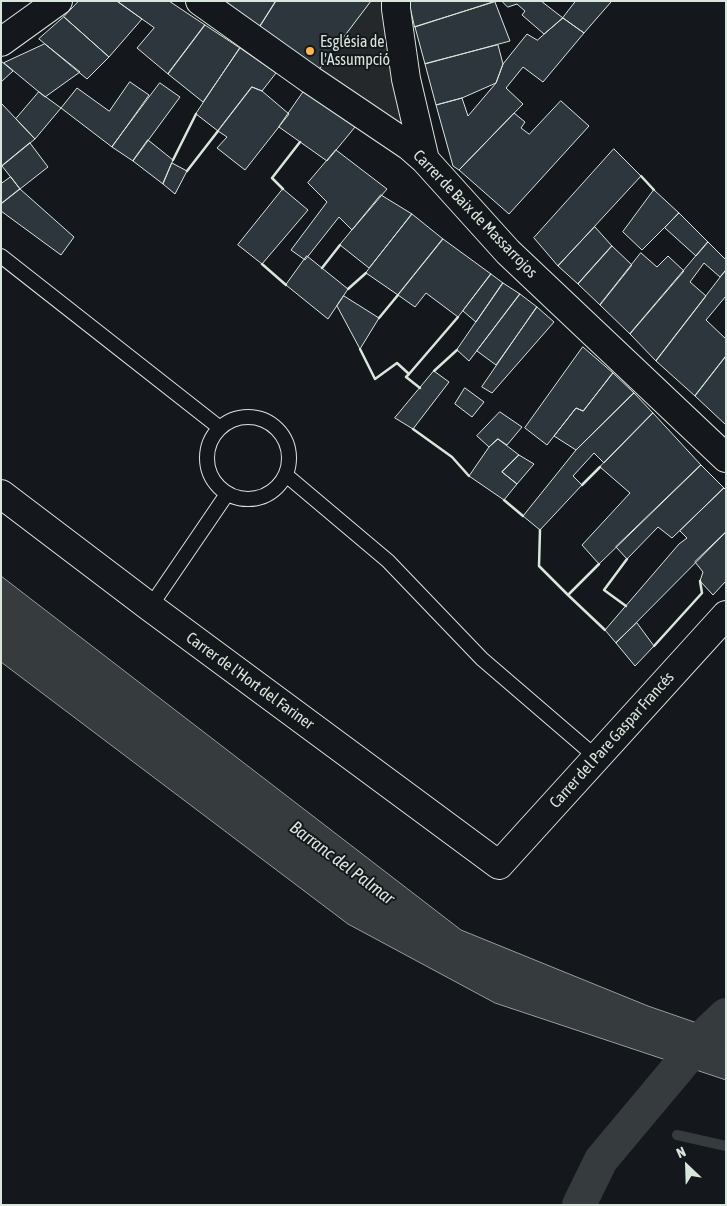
<!DOCTYPE html>
<meta charset="utf-8">
<style>
body{margin:0}
#map{position:relative;width:727px;height:1206px;overflow:hidden;background:#14181c;font-family:"Asap Condensed",sans-serif}
canvas{display:block}
.frame{position:absolute;inset:0;border:2px solid #d8e6dc;pointer-events:none}
.north{position:absolute;left:662px;top:1141px;width:50px;height:50px;-webkit-text-stroke:4px #14181c;paint-order:stroke;rotate:336deg;font-size:14px;font-weight:700;line-height:20px;text-align:center;color:#d8e6dc}
.north::after{content:'';display:block;margin:auto;width:18px;height:22px;background:#d8e6dc;clip-path:polygon(50% 0,100% 100%,50% 72%,0 100%)}
</style>
<div id="map">
<canvas width="727" height="1206"></canvas>
<div class="frame"></div>
<div class="north">N</div>
</div>
<script>
const c = document.querySelector('canvas').getContext('2d');
c.lineJoin = 'round';
function fill(path, color) { c.fillStyle = color; c.fill(path, 'evenodd'); }
function trace(path, color, width, dash) { c.strokeStyle = color; c.lineWidth = width; c.lineCap = dash ? 'butt' : 'round'; c.setLineDash(dash || []); c.stroke(path); }
function write(font, color, halo, rows, align = 'center') {
  c.font = font + ' "Asap Condensed",sans-serif'; c.lineWidth = 4; c.setLineDash([]); c.textBaseline = 'middle'; c.strokeStyle = halo; c.fillStyle = color; for (const [text, x, y, turn = 0] of rows) {
    c.save(); c.translate(x, y); c.rotate((+turn || 0) * Math.PI / 180); c.textAlign = isNaN(turn) ? turn : align; if (halo) c.strokeText(text, 0, 0); c.fillText(text, 0, 0); c.restore();
  }
}
const parking = new Path2D(`
 M371,1H388L409,146L318,71Z`);
fill(parking, '#24282b');
trace(parking, '#939e99', 1);
const water = new Path2D(`
 M1,576L461,930L648,1006L726,1033V1080L495,1003L348,924L1,662Z`);
fill(water, '#363b3e');
trace(water, '#939e99', 1);
trace(new Path2D(`
 M677,1135L726,1146`), '#363b3e', 10);
trace(new Path2D(`
 M579,1205L601,1160L709,1031L726,1015`), '#363b3e', 34);
const building = new Path2D(`
 M79,1H117L142,19L109,57L64,17Z
 M117,1H169L205,25L168,74L137,48L154,28Z
 M217,1H276L257,31Z
 M276,1H371L318,71L257,31Z
 M409,1H496L415,27Z
 M502,1H541L563,18L544,34L522,15L525,11L517,4L508,7Z
 M576,1H610L611,2L584,33L563,18Z
 M495,2L510,41L425,64L415,27Z
 M64,17L109,57L87,79L39,39Z
 M563,18L584,33L543,82L523,67L506,88L523,104L459,170L453,166L436,105L462,98L468,116L496,83L503,64L527,34L537,40Z
 M205,25L240,48L203,102L168,74Z
 M45,44L80,72L45,97L4,63Z
 M498,45L503,64L496,83L462,98L436,105L425,64Z
 M240,48L276,73L262,91L252,87L218,131L196,114Z
 M1,61L13,71L1,82Z
 M130,82L149,95L112,147L61,108L77,88L109,111Z
 M160,83L180,97L133,161L112,147Z
 M252,87L262,91L289,114L245,170L217,148L227,137L218,131Z
 M304,91L355,127L327,161L279,127Z
 M39,92L61,108L35,139L16,119Z
 M561,101L589,126L509,214L459,170L514,113L525,122L521,128L529,134Z
 M1,103L35,139L2,166H1Z
 M148,140L173,160L163,184L133,161Z
 M30,143L48,167L20,189L2,166Z
 M614,149L641,176L558,266L534,238Z
 M336,150L387,189L352,230L339,217L305,260L291,250L327,202L308,183Z
 M172,163L187,171L175,194L163,184Z
 M11,177L20,189L1,204V184Z
 M20,189L74,237L61,255L1,211V204Z
 M283,189L308,210L262,264L238,245Z
 M654,190L679,213L642,250L623,232Z
 M381,195L412,214L369,268L340,245Z
 M679,213L708,242L696,256L665,228Z
 M412,214L443,239L398,295L366,273Z
 M595,227L612,246L578,284L558,266Z
 M443,239L491,274L458,317L426,293L415,307L398,295Z
 M708,242L726,260V270L720,277L704,263L690,282L706,296L656,361L630,334Z
 M612,246L632,265L600,305L578,284Z
 M641,253L657,267L668,256L684,271L630,334L600,305Z
 M307,256L348,289L328,319L286,285Z
 M726,270V296L706,320L726,339V356L695,396L656,361Z
 M491,274L503,283L476,322L463,311Z
 M503,283L520,294L469,361L457,350Z
 M520,294L537,307L496,365L477,351Z
 M344,296L379,318L360,349L337,306Z
 M537,307L554,322L492,393L482,387Z
 M583,347L613,373L583,411L576,408L547,445L525,428Z
 M726,356V425L695,396Z
 M434,371L449,382L413,429L395,418Z
 M613,373L634,393L576,450L554,436L576,408L583,411Z
 M465,388L484,402L472,417L455,404Z
 M634,393L653,413L604,463L594,453L573,476L582,485L540,530L523,516L576,450Z
 M500,412L522,427L507,445L498,439L489,447L477,436Z
 M653,413L701,465L599,564L582,545L630,493L600,467Z
 M498,439L519,455L502,472L517,484L504,500L469,476L489,447Z
 M519,455L534,464L517,484L502,472Z
 M701,465L724,488L672,538L658,527L627,559L616,547Z
 M724,488L726,490V532L616,643L605,630L679,544L687,538L680,531Z
 M726,532V581L713,595L700,581L703,572L695,562Z
 M637,623L654,646L635,666L616,643Z`);
fill(building, '#2c363c');
trace(building, '#d8e6dc', 1);
const lane = new Path2D(`
 M1,256L220,428
 M207 458a41 41 0 1 1 82 0a41 41 0 1 1-82 0Z
 M286,475L388,561L482,659L596,757
 M150,607L227,494`);
const street = new Path2D(`
 M200,1L311,80L409,146L425,160L508,252L726,458
 M396,1V9L406,79L425,160
 M1,494L150,607L499,865L726,615`);
const secondary = new Path2D(`
 M1,42L58,1`);
trace(lane, '#d8e6dc', 16);
trace(street, '#d8e6dc', 30);
trace(secondary, '#d8e6dc', 30);
trace(lane, '#14181c', 14);
trace(street, '#14181c', 28);
trace(secondary, '#14181c', 28);
trace(new Path2D(`
 M173,160L196,114
 M187,171L218,131
 M641,176L654,190
 M283,189L272,178L300,142
 M262,264L286,285
 M322,268L340,245
 M348,289L366,273
 M379,318L398,295
 M360,349L375,379L397,363L409,374L458,317
 M434,371L457,350
 M409,374L406,377L420,388
 M413,429L452,457L469,476
 M582,485L600,467
 M504,500L523,516
 M540,530L539,566L568,595L599,564
 M568,595L605,630
 M626,606L604,590L627,559
 M654,646L702,593L700,581`), '#d8e6dc', 2.5);
for (const [x, y, r, color] of [
 [310,51,5,"#ffb74d"]
]) { const dot = new Path2D(); dot.arc(x, y, r, 0, 2 * Math.PI); c.fillStyle = color; c.fill(dot); trace(dot, '#14181c', 2); }
write('16px', '#d8e6dc', '#14181c', [
 ["Església de",320,42],
 ["l'Assumpció",320,60]
], 'left');
write('16px', '#d8e6dc', '#14181c', [
 ["Carrer de Baix de Massarrojos",475,214,46],
 ["Carrer de l'Hort del Fariner",250,681,36],
 ["Carrer del Pare Gaspar Francés",612,740,-48]
]);
write('italic 18px', '#d8e6dc', '#14181c', [
 ["Barranc del Palmar",342,863,37]
]);
</script>
